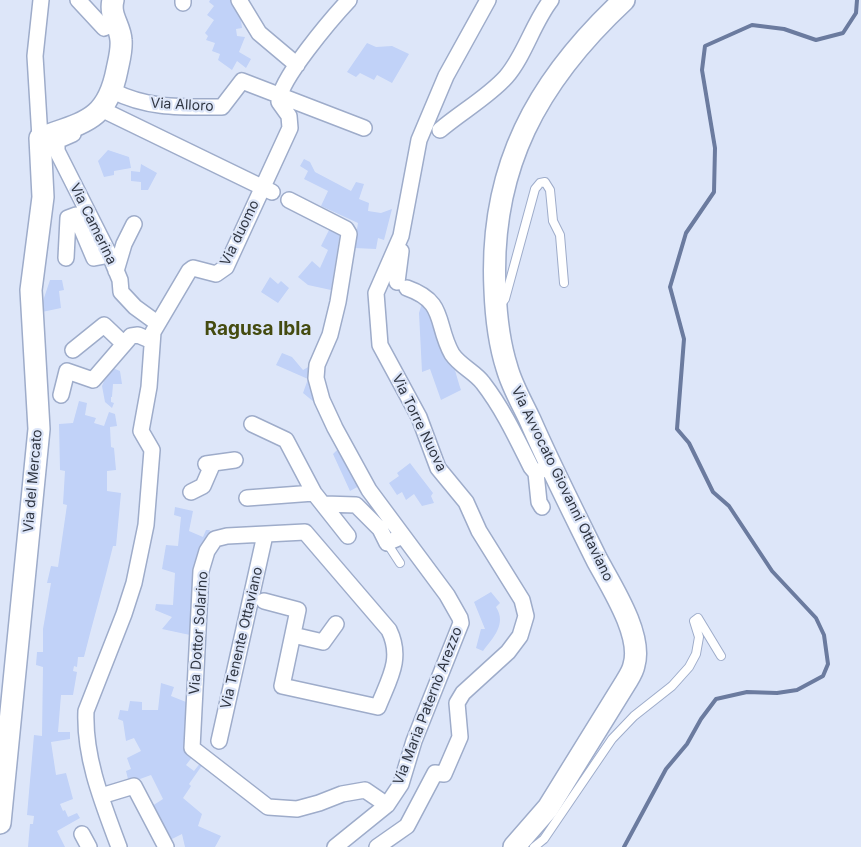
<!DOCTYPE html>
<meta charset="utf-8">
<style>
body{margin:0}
canvas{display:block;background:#dde6f9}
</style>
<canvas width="861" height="847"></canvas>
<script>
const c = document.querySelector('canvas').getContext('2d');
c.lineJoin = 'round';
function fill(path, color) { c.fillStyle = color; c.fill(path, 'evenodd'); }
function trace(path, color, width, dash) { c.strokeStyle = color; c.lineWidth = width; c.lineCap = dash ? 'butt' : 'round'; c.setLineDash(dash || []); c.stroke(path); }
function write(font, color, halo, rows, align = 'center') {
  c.font = font + ' Inter,sans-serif'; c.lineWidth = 4.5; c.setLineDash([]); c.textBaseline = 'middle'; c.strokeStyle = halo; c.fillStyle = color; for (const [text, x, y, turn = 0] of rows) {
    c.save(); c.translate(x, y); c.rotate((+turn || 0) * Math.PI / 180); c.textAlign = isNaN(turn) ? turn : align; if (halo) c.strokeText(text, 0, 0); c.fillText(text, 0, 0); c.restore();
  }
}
fill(new Path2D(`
 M210,0H235L247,18L241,20L242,28L236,29L237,36L245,37L239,52L251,59L246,68L237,61L232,70L218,60L220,54L212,51L215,43L206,40L208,36L205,33L214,20L207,15L214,6L209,2Z
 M367,43L376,47L392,46L409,54L392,83L377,75L374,80L360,73L356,77L347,72Z
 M108,150L129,157L131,168L114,171V175L104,177L98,161Z
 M304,159L310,162L315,172L351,191L356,182L364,184L359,199L369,203L368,211L381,213L392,209L384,240L378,238L376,249L354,248L358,223L321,206L328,191L304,179L308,171L300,166Z
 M141,164L157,173L148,190H141V182L131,181V171L140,172Z
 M330,228L340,233L331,290L308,285L298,277L312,261L320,268L328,250L321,246Z
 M270,277L278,284L281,281L289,288L278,303L261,292Z
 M50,280H62L64,290L59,291L61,308L42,312V304Z
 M422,303C443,316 453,366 461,390L441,400L430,369L422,372L419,313Z
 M282,353L292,357L303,370L310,366L319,397L314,402L303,393L308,379L276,365Z
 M110,367L120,371L122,384H113L112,397H111V402L114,403L112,408L105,402L102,386Z
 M79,401L87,403L85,415L96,418L94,423L104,426L109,412L115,414L117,426L110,427L111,447L114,448L116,470L107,471V491L121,493L116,546H113C104,584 93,620 84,657H78L77,667L74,666L73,671L77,672L73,695H61L58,732H70V739L51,742L56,775L66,773L73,799L60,804L63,811L65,810L68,817L77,813L80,818L57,831L65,847H28L30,824H33L34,816L27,815L34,735L42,736L43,667L36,665L37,652H43V629L51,583H47L51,566L58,567L67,505L63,504L65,471L60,470L59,424L73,423Z
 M339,448L361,485L350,491L333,454Z
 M410,463L433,493L431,496L434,503L422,506L414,494L406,500L402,492L397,495L389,483L399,476L397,473Z
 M175,507L193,511L189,531L203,537L206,530H210L193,571L190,635L162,629L172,617L155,610L156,604L173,605L175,573L162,569L166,545L178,546L181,517L174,515Z
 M491,592L500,603L496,607C507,624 493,638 483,651L476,648L481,629H485L474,602Z
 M161,683L174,687L171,696L186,702L184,748L193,756L186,765L194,771L201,762L203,764L189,784L191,786L183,798L202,814L198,826L221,836L215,847H185L182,834L170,840L152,806L163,799L151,775L129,783L126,771L131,769L127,758L141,751L134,738L126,741L123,721L118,719L120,710L128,711L130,701L142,702V710H158Z`), '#c1d2f8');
trace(new Path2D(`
 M624,847L666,769L687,744L701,719L716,699L747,692L777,693L797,690L823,676L828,664L824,635L816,618L772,571L729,506L713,492L689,443L677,429L684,339L670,287L686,233L714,192L715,148L702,70L705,46L752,25L784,29L816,40L843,33L856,13L857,0`), '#6b7b9f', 4);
const lane = new Path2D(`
 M501,304L505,299L535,189L540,183L545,182L550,190L553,221L560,235L564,283
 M387,543L400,563
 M534,847L544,839L612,739L634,716L672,686L689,667L696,654L699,637L694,621L698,618L721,656`);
const street = new Path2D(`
 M78,0L104,28L115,23
 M239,0L259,33L297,65
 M183,3V0
 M113,91C148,109 183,107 222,107L242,81L364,128
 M103,110L272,192
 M440,130C461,112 488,97 506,77C525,55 533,23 551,0
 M73,134L57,141V151L111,258L120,280L121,292L135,307L157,323
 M40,138L35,56L41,0
 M289,200L346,229L349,234L338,302L330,335L317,365L316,378L322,400L335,428L369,490L447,595L460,618L461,623L414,741L401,784L387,805L335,847
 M80,225L94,258L110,255
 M66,258L68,218L76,215
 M116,271L124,244L134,224
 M397,282L401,251
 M407,288C447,302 435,324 452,354C460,366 475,372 483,383C503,409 516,437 531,467L536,473L550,466
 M73,350L104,325L124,344
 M61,395L67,371L93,380L131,336L138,335L152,341
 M252,424L286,440L314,493L348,536
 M206,464L235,460
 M536,473L539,502L542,507
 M191,492L203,486L213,463
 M247,498L314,493
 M324,504L356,505L380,529L387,543L403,536
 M264,601L298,610L282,686L378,707C389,679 403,659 389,630L305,532L227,536L215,539L207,551L201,571L192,748L268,807L297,809L319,803L342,794L365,790L387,805
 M293,635L323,642L336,624
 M219,741L265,535
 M101,796L134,786L166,847
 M82,834L89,847
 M119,847C103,804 84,758 86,711L124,614L134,583L146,525L152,450L141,431L149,387L153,332L189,271L193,268L216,274L226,267L290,128L289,116L279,102C278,81 333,17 349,0
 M377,847L407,826L435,773L444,774L460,737L457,703L463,693L508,652L520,636L526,616L522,600L479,531L466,502L438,468L419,417L380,345L376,293L401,236L419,140L446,76L488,0`);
const secondary = new Path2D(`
 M0,823L39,429L31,290L43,197L40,138C84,122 107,121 117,70C119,60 122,50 121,40C120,25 109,16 113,0
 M514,847L548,808L626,682C629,677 633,671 634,665C643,635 611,586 597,560C574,513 551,468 530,420C522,403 512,386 507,368C499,343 496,316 495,290C489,168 537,81 624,0`);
trace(lane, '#9eacca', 10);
trace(street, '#9eacca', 18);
trace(secondary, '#9eacca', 24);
trace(lane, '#fff', 8);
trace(street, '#fff', 15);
trace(secondary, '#fff', 21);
write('14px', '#303642', '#dde6f9', [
 ["Via Alloro",182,105,3],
 ["Via Camerina",93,224,64],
 ["Via duomo",240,233,-64],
 ["Via Torre Nuova",419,423,64],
 ["Via del Mercato",33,481,-85],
 ["Via Avvocato Giovanni Ottaviano",562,484,64],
 ["Via Dottor Solarino",199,633,-86],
 ["Via Tenente Ottaviano",242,638,-77],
 ["Via Maria Paternò Arezzo",428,706,-69]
]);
write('bold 19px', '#444b10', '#dde6f9', [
 ["Ragusa Ibla",258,329]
]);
</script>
